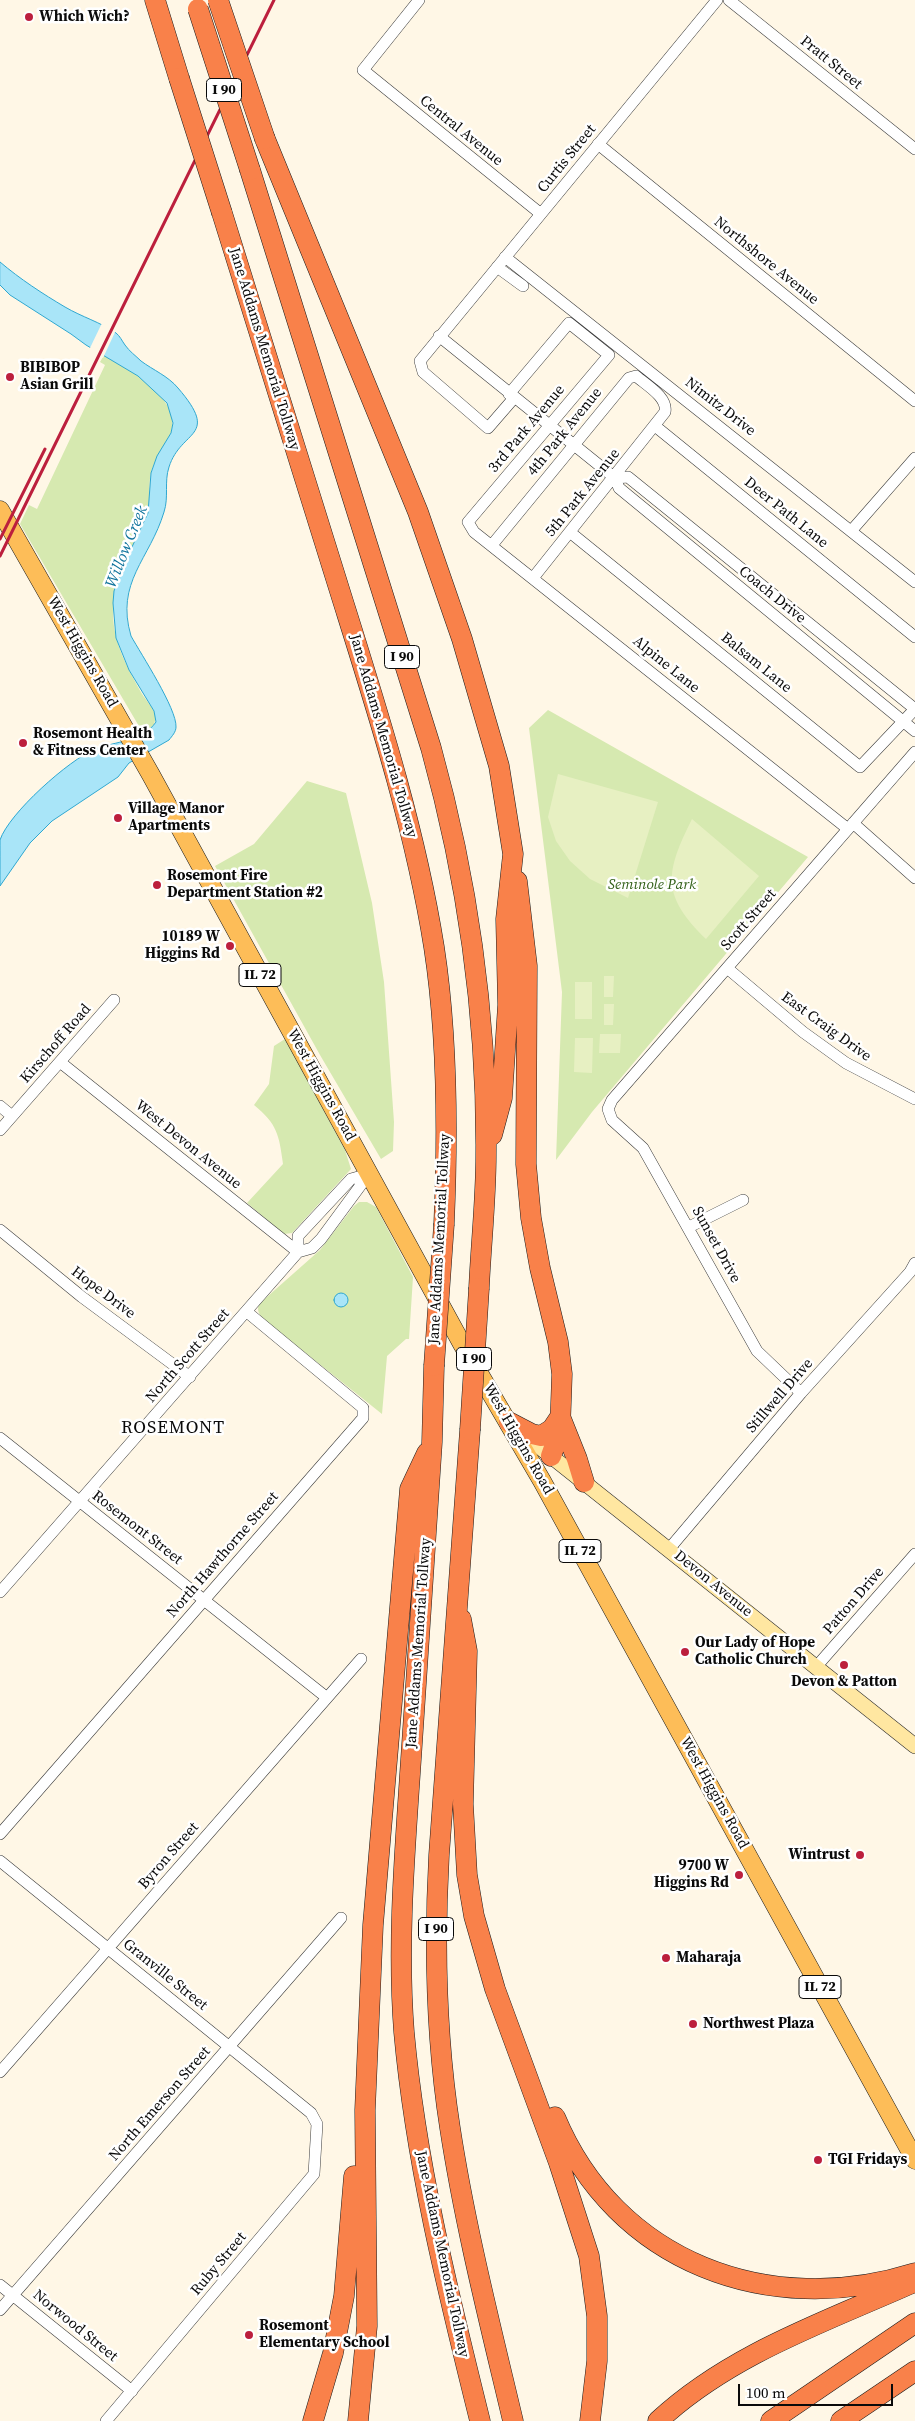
<!DOCTYPE html>
<style>
body{margin:0}
#map{position:relative;width:915px;height:2421px;overflow:hidden;background:#fff7e6;font-family:"Source Serif 4",serif}
canvas{display:block}
.scale{position:absolute;left:738px;top:2384px;width:155px;height:22px;box-sizing:border-box;border:2px solid #0a0a0a;border-top:0;padding-left:6px;font-size:15px;line-height:18px;white-space:nowrap;color:#0a0a0a;-webkit-text-stroke:4px #fff;paint-order:stroke}
</style>
<div id="map">
<canvas width="915" height="2421"></canvas>
<div class="scale">100 m</div>
</div>
<script>
const c = document.querySelector('canvas').getContext('2d');
c.lineJoin = 'round';
function fill(path, color) { c.fillStyle = color; c.fill(path, 'evenodd'); }
function trace(path, color, width, dash) { c.strokeStyle = color; c.lineWidth = width; c.lineCap = dash ? 'butt' : 'round'; c.setLineDash(dash || []); c.stroke(path); }
function write(font, color, halo, rows, align = 'center') {
  c.font = font + ' "Source Serif 4",serif'; c.lineWidth = 5; c.setLineDash([]); c.textBaseline = 'middle'; c.strokeStyle = halo; c.fillStyle = color; for (const [text, x, y, turn = 0] of rows) {
    c.save(); c.translate(x, y); c.rotate((+turn || 0) * Math.PI / 180); c.textAlign = isNaN(turn) ? turn : align; if (halo) c.strokeText(text, 0, 0); c.fillText(text, 0, 0); c.restore();
  }
}
fill(new Path2D(`
 M104,355C128,369 182,398 171,432C167,445 157,456 152,469C147,483 152,500 148,514C136,548 112,575 113,613C113,643 128,669 142,694C147,701 153,708 156,716L154,725L143,733L20,524L29,505L37,509L105,365L100,362Z
 M548,710L808,857L592,1112L556,1160L562,992L529,728Z
 M307,781L346,793L372,903L384,982L394,1122L393,1151L381,1159L320,1055L215,866L254,844Z
 M285,1039L345,1150L351,1169L292,1233L284,1234L247,1203L283,1164C279,1134 277,1124 254,1105L269,1084L274,1046Z
 M359,1202H367L376,1207L413,1277L409,1339H406L387,1356L382,1414L273,1327C265,1320 255,1315 259,1304L320,1250L354,1206Z`), '#d6e9b0');
fill(new Path2D(`
 M558,774L658,802L628,898L590,879L570,861L556,841L548,817Z
 M692,819L759,876L706,939C661,895 665,873 692,819Z
 M604,976H614L613,997H604Z
 M575,982H592V1019H575Z
 M604,1004H614L613,1025H604Z
 M600,1034H621L620,1053H599Z
 M575,1038H593L592,1073L574,1072Z`), '#e7f0c2');
const water = new Path2D(`
 M0,262C20,279 43,294 65,307C82,317 100,322 116,333C120,336 122,341 125,345C129,351 136,356 141,361C153,370 168,376 178,388C221,438 181,429 169,467C164,482 169,497 164,512C150,559 115,582 131,636C141,654 177,709 176,727C176,732 172,736 169,740L129,763L118,777L52,821L30,843L0,886C0,873 0,853 0,840C9,813 69,760 95,749C116,741 142,742 156,722L154,711L129,670L116,638L113,603L114,591L123,566L148,513L151,473L157,456L171,433L173,423L167,403L138,376L86,345L71,334L10,295L0,285Z
 M334 1300a7 7 0 1 1 14 0a7 7 0 1 1-14 0Z`);
fill(water, '#a9e5f8');
trace(water, '#2fa7d0', 1);
fill(new Path2D(`
 M102,323L116,330L103,358L89,350Z`), '#fff7e6');
const minor = new Path2D(`
 M419,0L363,70L541,214
 M729,0L915,149
 M598,144L915,401
 M505,257L915,582
 M497,267L523,286
 M439,336L615,478L619,488L915,731
 M509,394L569,323L609,355L468,522L474,532L848,829
 M514,398L488,428L423,372L420,361L717,0
 M655,426L915,637
 M615,478L628,477L915,709
 M852,530L915,458
 M571,533L860,767L915,709
 M492,545L629,378L636,376C646,385 668,397 665,412L533,578
 M853,823L915,878
 M727,968L803,1032L846,1063L915,1099
 M60,1062L298,1252
 M0,1106L12,1116
 M0,1130L114,1000
 M689,1227L743,1200
 M0,1230L82,1297L190,1377
 M298,1252V1236L351,1179L369,1174
 M801,1393L757,1351L643,1148L612,1120L608,1109L612,1100L915,752
 M0,1438L326,1697
 M669,1549L801,1393L910,1272L915,1263
 M0,1592L298,1252L312,1248L321,1239L369,1174
 M816,1667L915,1554
 M0,1834L363,1418V1408L247,1312
 M0,1861L311,2113L317,2124L314,2174L106,2421
 M0,2072L361,1659
 M0,2285L132,2391
 M0,2310L341,1918`);
const secondary = new Path2D(`
 M522,1433L915,1746`);
const primary = new Path2D(`
 M0,510L151,775L462,1344L542,1481L915,2160`);
const motorway = new Path2D(`
 M155,0L179,78
 M265,139L418,512L462,639L499,766L513,854L506,919L508,1005L502,1098L492,1135
 M250,170L431,748C468,881 487,1017 486,1155C486,1199 481,1244 479,1288
 M222,213C262,341 302,470 342,598C378,713 415,828 434,947C448,1038 448,1133 444,1224
 M517,881L527,966L526,1164L531,1218L540,1268L558,1342L562,1374L560,1431L551,1456
 M434,1366L432,1442C425,1548 418,1653 411,1759C405,1850 397,1941 404,2032C416,2165 448,2292 480,2421
 M561,1419L577,1459L584,1482
 M509,1422L532,1434L541,1436L552,1429L560,1417
 M470,1430L439,1855C434,1946 436,2038 450,2128C465,2226 490,2324 513,2421
 M461,1619L467,1651L463,1804L467,1875L474,1916L495,1989L559,2163L589,2256L597,2316V2361L590,2421
 M555,2117C616,2263 769,2319 915,2273
 M313,2421L333,2353L344,2296L354,2176
 M358,2421L367,2326L365,2110L373,1925L410,1489L427,1453
 M658,2421C729,2355 822,2323 910,2284
 M771,2421L915,2323
 M841,2421L915,2371`);
trace(minor, '#3d3d3d', 12);
trace(secondary, '#2c2c2c', 16);
trace(primary, '#1b1b1b', 19);
trace(motorway, '#1b1b1b', 21);
trace(minor, '#fff', 11);
trace(secondary, '#ffe7a1', 15);
trace(primary, '#fdbd58', 18);
trace(motorway, '#f9814a', 20);
trace(new Path2D(`
 M0,539L45,449
 M0,556L274,0`), '#bc1f3d', 3);
const motorwayBridge = new Path2D(`
 M218,0L265,139
 M198,9L250,170
 M179,78L222,213
 M434,1366L444,1224
 M470,1430L479,1288`);
trace(motorwayBridge, '#1b1b1b', 21, []);
trace(motorwayBridge, '#f9814a', 20);
for (const [x, y, r, color] of [
 [29,17,5,"#bc1f3d"],
 [10,377,5,"#bc1f3d"],
 [23,743,5,"#bc1f3d"],
 [118,818,5,"#bc1f3d"],
 [157,885,5,"#bc1f3d"],
 [230,946,5,"#bc1f3d"],
 [685,1652,5,"#bc1f3d"],
 [844,1665,5,"#bc1f3d"],
 [860,1855,5,"#bc1f3d"],
 [739,1875,5,"#bc1f3d"],
 [666,1958,5,"#bc1f3d"],
 [693,2024,5,"#bc1f3d"],
 [818,2160,5,"#bc1f3d"],
 [249,2335,5,"#bc1f3d"]
]) { const dot = new Path2D(); dot.arc(x, y, r, 0, 2 * Math.PI); c.fillStyle = color; c.fill(dot); trace(dot, '#fff', 2); }
for (const [x, y, w] of [
 [224,90,35],
 [402,657,35],
 [260,975,42],
 [474,1359,35],
 [580,1551,42],
 [436,1929,35],
 [820,1987,42]
]) { const box = new Path2D(); box.roundRect(x - w / 2, y - 11.5, w, 23, 4); c.fillStyle = '#fff'; c.fill(box); trace(box, '#0a0a0a', 1); }
write('bold 14px', '#0a0a0a', null, [
 ["I 90",224,90],
 ["I 90",402,657],
 ["IL 72",260,975],
 ["I 90",474,1359],
 ["IL 72",580,1551],
 ["I 90",436,1929],
 ["IL 72",820,1987]
]);
write('bold 15px', '#0a0a0a', '#fff', [
 ["Which Wich?",39,17],
 ["BIBIBOP",20,368],
 ["Asian Grill",20,385],
 ["Rosemont Health",33,734],
 ["& Fitness Center",33,751],
 ["Village Manor",128,809],
 ["Apartments",128,826],
 ["Rosemont Fire",167,876],
 ["Department Station #2",167,893],
 ["10189 W",220,937,"right"],
 ["Higgins Rd",220,954,"right"],
 ["Our Lady of Hope",695,1643],
 ["Catholic Church",695,1660],
 ["Devon & Patton",844,1682,"center"],
 ["Wintrust",850,1855,"right"],
 ["9700 W",729,1866,"right"],
 ["Higgins Rd",729,1883,"right"],
 ["Maharaja",676,1958],
 ["Northwest Plaza",703,2024],
 ["TGI Fridays",828,2160],
 ["Rosemont",259,2326],
 ["Elementary School",259,2343]
], 'left');
write('15px', '#0a0a0a', '#fff', [
 ["Pratt Street",831,63,39],
 ["Central Avenue",461,131,39],
 ["Curtis Street",567,159,-51],
 ["Northshore Avenue",766,261,39],
 ["Jane Addams Memorial Tollway",264,349,73],
 ["Nimitz Drive",720,407,38],
 ["3rd Park Avenue",527,429,-50],
 ["4th Park Avenue",565,432,-51],
 ["5th Park Avenue",583,493,-51],
 ["Deer Path Lane",786,513,39],
 ["Coach Drive",772,595,39],
 ["West Higgins Road",82,652,60],
 ["Balsam Lane",756,663,39],
 ["Alpine Lane",666,665,39],
 ["Jane Addams Memorial Tollway",383,736,74],
 ["Scott Street",749,920,-49],
 ["East Craig Drive",826,1027,36],
 ["Kirschoff Road",56,1044,-49],
 ["West Higgins Road",321,1085,61],
 ["West Devon Avenue",188,1145,39],
 ["Jane Addams Memorial Tollway",440,1239,-87],
 ["Sunset Drive",716,1245,61],
 ["Hope Drive",103,1293,37],
 ["North Scott Street",188,1356,-49],
 ["Stillwell Drive",780,1396,-49],
 ["West Higgins Road",518,1439,60],
 ["Rosemont Street",137,1528,38],
 ["North Hawthorne Street",223,1555,-49],
 ["Devon Avenue",713,1584,39],
 ["Patton Drive",854,1601,-49],
 ["Jane Addams Memorial Tollway",419,1643,-86],
 ["West Higgins Road",714,1793,61],
 ["Byron Street",169,1856,-49],
 ["Granville Street",165,1975,39],
 ["North Emerson Street",160,2104,-49],
 ["Jane Addams Memorial Tollway",442,2254,78],
 ["Ruby Street",219,2264,-50],
 ["Norwood Street",75,2326,39]
]);
write('italic 15px', '#33611a', '#fff', [
 ["Seminole Park",652,885]
]);
write('italic 16px', '#11749d', '#fff', [
 ["Willow Creek",127,547,-68]
]);
c.letterSpacing = '1px';
write('18px', '#0a0a0a', '#fff', [
 ["ROSEMONT",173,1428]
]);
c.letterSpacing = '0px';
</script>
